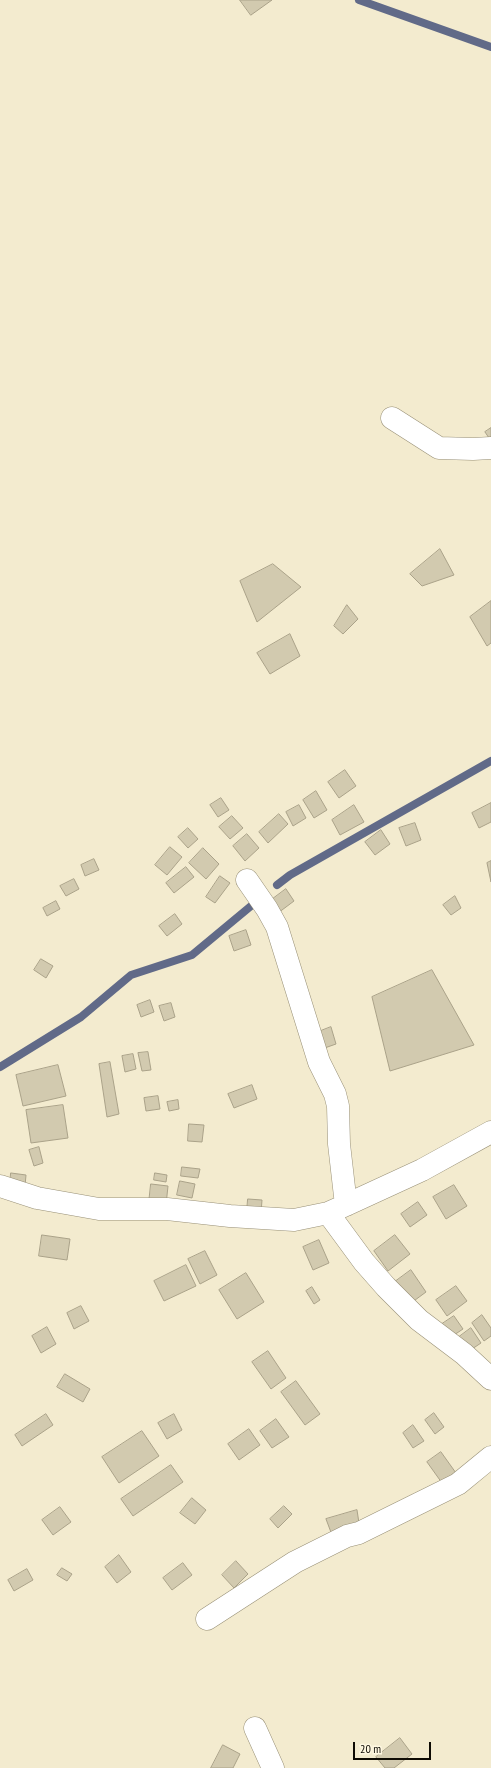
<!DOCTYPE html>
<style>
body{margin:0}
#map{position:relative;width:491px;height:1768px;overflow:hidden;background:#f3ebcf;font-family:"PT Sans Narrow",sans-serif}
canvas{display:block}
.scale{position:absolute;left:353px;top:1742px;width:78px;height:18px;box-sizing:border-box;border:2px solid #0e0b04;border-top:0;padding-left:5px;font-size:12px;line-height:14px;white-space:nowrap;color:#0e0b04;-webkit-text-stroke:3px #fff8e2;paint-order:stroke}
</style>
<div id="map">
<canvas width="491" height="1768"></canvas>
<div class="scale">20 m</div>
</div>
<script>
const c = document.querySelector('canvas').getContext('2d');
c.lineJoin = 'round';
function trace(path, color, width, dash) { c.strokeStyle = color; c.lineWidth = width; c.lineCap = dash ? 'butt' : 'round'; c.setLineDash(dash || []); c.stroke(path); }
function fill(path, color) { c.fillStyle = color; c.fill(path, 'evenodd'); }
trace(new Path2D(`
 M359,0L491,47
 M277,885L290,875L491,761
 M0,1067L81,1017L131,975L192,955L251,906`), '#616a88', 8);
const building = new Path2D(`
 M240,0H272L251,15Z
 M491,428V441L485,432Z
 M440,549L454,575L422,586L410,574Z
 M273,564L301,587L257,622L240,581Z
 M491,601V643L487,646L470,617Z
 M347,605L358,619L343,634L334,626Z
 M290,634L300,656L270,674L257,653Z
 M345,770L356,786L339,798L328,782Z
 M316,791L327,810L314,818L303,800Z
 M221,798L229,810L218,817L210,805Z
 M491,803V822L479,828L472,813Z
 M299,805L306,818L293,826L286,812Z
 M354,805L364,822L340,835L332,820Z
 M279,814L288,824L268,843L259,832Z
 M232,816L243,828L230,839L219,827Z
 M415,823L421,840L406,846L399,828Z
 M188,828L198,839L188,848L178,837Z
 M381,830L390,844L375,855L365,842Z
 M247,834L259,848L245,861L233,846Z
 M170,847L182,857L167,875L155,865Z
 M203,848L219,864L206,879L189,863Z
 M94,859L99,870L85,876L81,865Z
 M491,861V882L487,863Z
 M186,867L194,877L174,893L166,883Z
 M220,876L230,883L215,903L206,897Z
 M74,879L79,889L66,896L60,886Z
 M286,889L294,901L278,913L270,901Z
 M455,896L461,908L451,915L443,905Z
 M56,901L60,909L47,916L43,908Z
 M175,914L182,924L167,936L159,926Z
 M246,930L251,945L234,951L229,936Z
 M41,959L53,966L46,978L34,970Z
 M432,970L474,1045L390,1071L372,997Z
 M150,1000L154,1012L141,1017L137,1005Z
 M171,1003L175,1017L164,1021L159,1006Z
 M331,1027L336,1044L319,1050L313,1034Z
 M148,1052L151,1070L142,1071L138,1053Z
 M133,1054L136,1069L125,1072L122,1056Z
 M110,1062L119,1114L107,1117L99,1064Z
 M58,1065L66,1096L23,1106L16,1075Z
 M252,1085L257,1099L234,1108L228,1094Z
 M158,1096L160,1109L146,1111L144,1098Z
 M178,1100L179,1109L169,1111L167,1102Z
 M63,1105L68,1138L31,1143L26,1110Z
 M189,1124L204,1125L202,1142L188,1141Z
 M39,1147L43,1163L34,1166L29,1150Z
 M182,1167L200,1169L198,1178L181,1176Z
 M11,1173L26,1175L25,1186L10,1184Z
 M155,1173L167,1175L166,1182L154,1180Z
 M180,1181L195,1184L192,1198L177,1195Z
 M151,1184L168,1186L166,1205L149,1203Z
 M454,1185L467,1206L446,1219L433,1197Z
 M248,1199L262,1200L261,1213L247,1212Z
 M418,1202L427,1215L410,1227L401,1214Z
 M42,1235L70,1239L67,1260L39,1256Z
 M395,1235L410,1254L388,1271L374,1251Z
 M319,1240L329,1263L313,1270L303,1247Z
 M205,1251L217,1275L200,1284L188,1259Z
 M186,1265L196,1286L164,1301L154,1281Z
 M411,1270L426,1292L407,1306L392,1284Z
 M246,1273L264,1302L237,1319L219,1290Z
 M456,1286L467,1301L447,1316L436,1300Z
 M312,1287L320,1300L314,1304L306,1291Z
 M81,1306L89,1321L74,1329L67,1313Z
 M482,1315L491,1328V1336L484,1341L472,1323Z
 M454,1316L463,1329L448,1339L439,1326Z
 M47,1327L56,1344L41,1353L32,1336Z
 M471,1328L481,1343L469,1351L459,1337Z
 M268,1351L286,1378L271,1389L252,1362Z
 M65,1374L90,1389L83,1402L57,1387Z
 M296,1381L320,1414L305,1425L281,1392Z
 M434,1413L444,1427L435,1434L425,1420Z
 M46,1414L53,1425L22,1446L15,1435Z
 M174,1414L182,1430L167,1439L158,1423Z
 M276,1419L289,1437L272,1448L260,1431Z
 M413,1425L424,1441L413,1448L403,1433Z
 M249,1429L260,1445L239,1460L228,1444Z
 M142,1431L159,1456L119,1483L102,1457Z
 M441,1452L456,1473L442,1483L427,1462Z
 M171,1465L183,1482L133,1516L121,1499Z
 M192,1498L206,1510L195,1524L180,1513Z
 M284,1506L292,1514L278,1528L270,1519Z
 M60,1507L71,1522L53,1535L42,1520Z
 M357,1510L359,1523L332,1535L326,1519Z
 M119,1555L131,1572L117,1583L105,1567Z
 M236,1561L248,1574L234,1588L222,1575Z
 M183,1563L192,1575L172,1590L163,1578Z
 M62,1568L72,1574L67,1581L57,1575Z
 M27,1569L33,1580L14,1591L8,1580Z
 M400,1738L412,1754L394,1768H385L376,1757Z
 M223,1745L240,1754L233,1768H211Z`);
fill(building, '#d2caaf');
trace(building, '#aaa289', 1);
const minor = new Path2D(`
 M392,418L439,448L473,449L491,448
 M247,880L267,909L277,927L319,1062L335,1094L338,1106L339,1144L346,1205
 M0,1186L37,1198L99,1209H167L230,1216L294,1220L328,1213L346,1205L422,1170L491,1132
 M328,1213L364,1262L386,1287L419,1320L464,1354L491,1379
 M207,1619L295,1562L347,1536L359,1533L458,1484L491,1457
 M255,1728L273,1768`);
trace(minor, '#989077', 23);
trace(minor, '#fff', 22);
</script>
